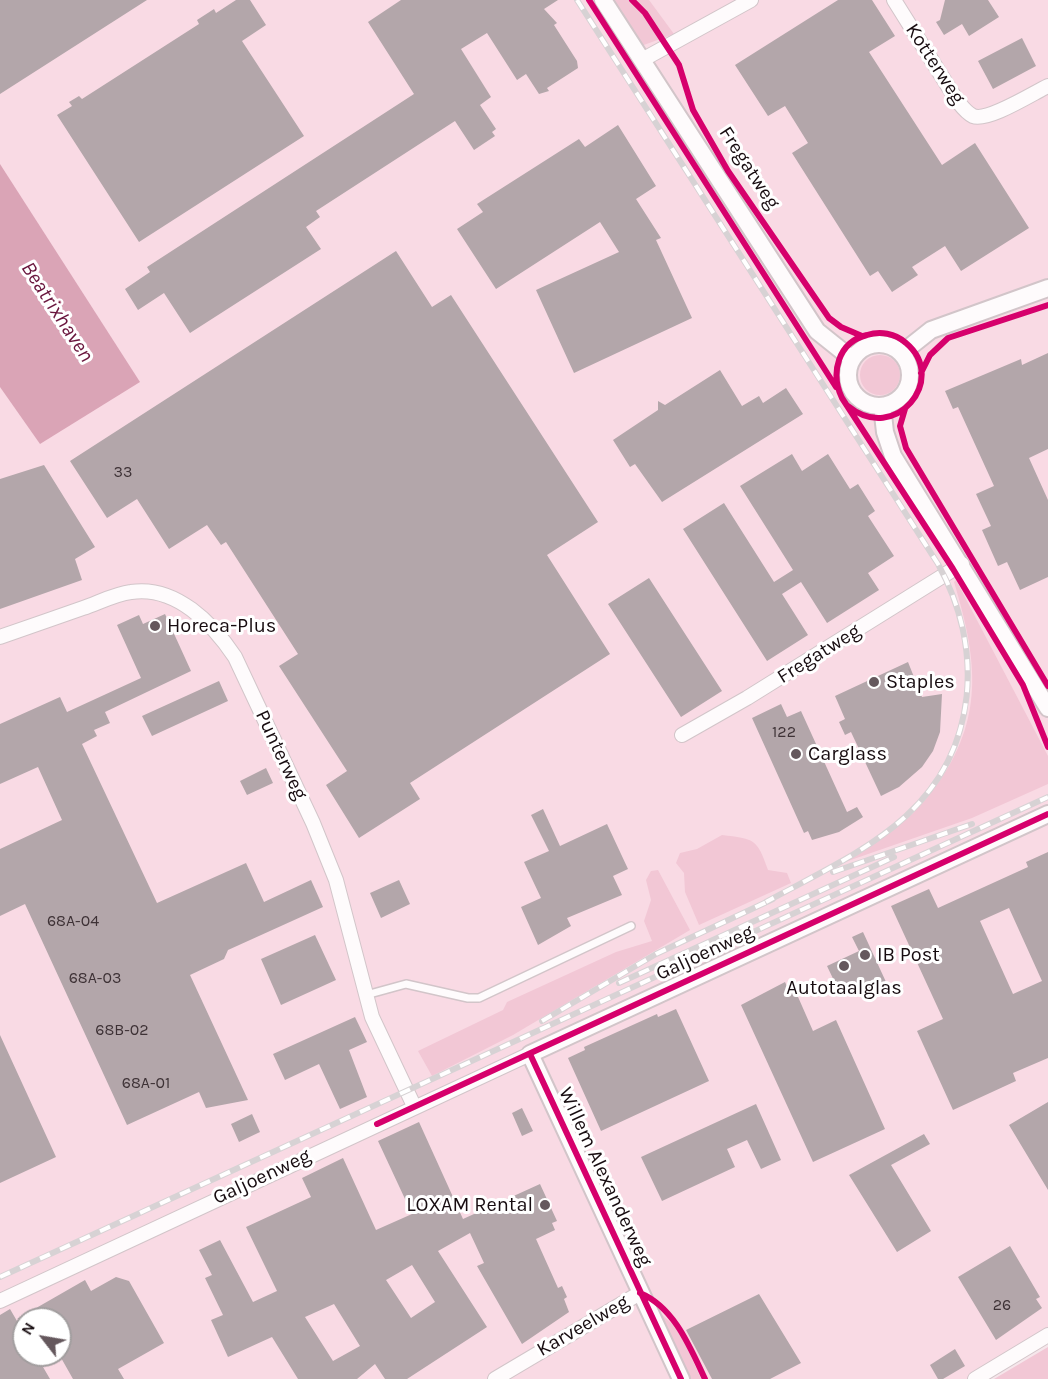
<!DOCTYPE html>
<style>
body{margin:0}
#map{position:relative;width:1048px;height:1379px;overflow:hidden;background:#f6e6eb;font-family:Karla,sans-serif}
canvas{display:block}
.north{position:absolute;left:12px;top:1307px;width:60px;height:60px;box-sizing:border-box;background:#fff;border:2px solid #a29e9f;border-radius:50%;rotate:301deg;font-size:16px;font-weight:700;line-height:24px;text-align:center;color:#170c10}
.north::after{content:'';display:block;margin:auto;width:21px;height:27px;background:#65585d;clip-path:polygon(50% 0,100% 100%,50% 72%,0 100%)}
</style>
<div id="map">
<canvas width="1048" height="1379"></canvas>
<div class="north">N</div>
</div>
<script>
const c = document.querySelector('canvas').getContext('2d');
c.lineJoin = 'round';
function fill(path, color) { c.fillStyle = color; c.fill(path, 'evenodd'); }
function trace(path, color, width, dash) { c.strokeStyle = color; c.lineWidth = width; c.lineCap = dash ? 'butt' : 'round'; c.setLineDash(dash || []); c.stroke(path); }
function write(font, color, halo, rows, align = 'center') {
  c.font = font + ' Karla,sans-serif'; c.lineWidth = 6; c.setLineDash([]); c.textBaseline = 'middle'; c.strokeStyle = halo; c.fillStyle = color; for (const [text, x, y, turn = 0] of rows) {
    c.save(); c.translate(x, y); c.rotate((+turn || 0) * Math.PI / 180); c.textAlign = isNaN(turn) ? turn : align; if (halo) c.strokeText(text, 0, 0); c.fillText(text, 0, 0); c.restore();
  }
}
fill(new Path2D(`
 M0,0H1048V1336L974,1379H0ZM24,1319H60V1355H24Z`), '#f9dae4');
fill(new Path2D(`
 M611,0H649L674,34L641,46Z
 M860 375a20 20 0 1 1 40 0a20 20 0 1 1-40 0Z
 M956,580L1048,756V784L972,818L845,862C868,847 891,832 912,814C923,804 932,791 941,779C985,713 976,655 954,582Z
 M722,835C754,839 757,838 768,870L787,873L791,883L699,925L685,892L684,873L676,863L680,853L697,849Z
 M658,870L690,930L513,1035L432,1076L418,1051L503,1010L507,1002L616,952L652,941L644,921L651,900L646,880L651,871Z
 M660,1313L679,1330L701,1379H690Z
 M1048,1347V1379H994Z`), '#f2c7d5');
fill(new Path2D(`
 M0,164L140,382L40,444L0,387Z`), '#daa4b6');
fill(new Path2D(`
 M0,0H147L0,94Z
 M236,0H250L266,25L242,41L304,136L139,242L57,115L72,106L69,102L79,96L82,99L199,24L197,20L214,9L216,13Z
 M401,0H558L544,9L557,23L554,25L577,61L578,68L547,88L549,91L539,94L526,74L517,80L487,33L461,49L491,97L480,105L496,129L492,132L495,136L474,150L455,121L316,211L320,217L306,227L321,249L190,333L164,293L138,310L125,289L150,272L147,267L414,94L368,22Z
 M838,0H872L895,36L869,52L942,165L975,143L1029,228L961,271L945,246L912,267L918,275L892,292L878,271L870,276L792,153L808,143L785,106L768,116L735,65Z
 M945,0H988L999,17L969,36L962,24L944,35L936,22L940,20Z
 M1022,38L1036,66L993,89L978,61Z
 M618,125L656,186L636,199L661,238L656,240L692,318L574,373L536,290L619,252L600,222L496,289L457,229L483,212L477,204L579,139L585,147Z
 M396,251L432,307L451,295L598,522L547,555L610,654L410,783L420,799L359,838L326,785L347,771L279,666L298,654L226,542L221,545L207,525L169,549L137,499L107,518L70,461Z
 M1048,353V449L1029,458L1048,500V577L1020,590L1007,562L998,566L982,530L991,526L976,494L994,486L958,407L953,409L945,391L1021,359L1022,365Z
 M720,370L742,406L759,396L763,403L786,388L803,414L662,502L635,464L630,467L613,440L658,410V401L665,405Z
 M792,454L802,471L828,454L850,489L858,484L875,511L868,516L894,556L868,573L879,590L827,623L801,582L782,594L808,635L767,661L683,529L724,503L774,582L793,570L740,486Z
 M44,465L95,547L75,559L82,580L0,609V479Z
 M649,578L722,691L681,717L608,604Z
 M165,614L191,671L105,712L110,723L94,730L97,736L82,744L157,903L246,863L264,902L311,880L323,907L228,950L224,959L190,975L248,1100L206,1108L199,1092L127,1125L25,904L0,916V849L62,820L38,767L0,784V724L60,697L67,712L141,678L117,625L139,615L143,624Z
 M908,662L922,697L942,694L940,732L933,751L922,767L899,787L881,796L851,732L845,735L839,722L845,719L835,696Z
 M219,681L228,701L152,736L142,716Z
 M781,704L787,717L801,711L847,812L857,807L863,817L839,832L812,840L808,831L804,833L752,718Z
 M266,768L273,783L247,795L240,781Z
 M543,809L560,846L607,824L628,869L613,876L622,895L567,918L571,926L538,945L521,907L541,898L524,862L549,851L531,815Z
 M1048,852V1058L1013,1073L1016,1081L953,1110L917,1031L943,1019L891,906L929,889L938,908L1028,867L1026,862ZM1009,908L1042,981L1013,994L980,921Z
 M399,880L410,904L381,918L370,893Z
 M863,932L886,982L861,994L855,981L838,989L827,966L859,951L852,937Z
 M315,935L336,980L281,1005L261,959Z
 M785,982L790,993L795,990L813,1031L836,1020L885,1129L813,1162L741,1005Z
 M676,1009L709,1081L601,1131L568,1058L585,1050L584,1047L657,1014L658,1017Z
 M355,1017L367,1042L349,1050L367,1097L340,1109L319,1064L285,1080L273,1054Z
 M0,1035L56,1157L0,1183Z
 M1048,1102V1190L1009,1125Z
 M756,1104L781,1160L761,1169L747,1140L727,1149L735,1167L662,1201L641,1157Z
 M522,1108L533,1131L522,1136L512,1113Z
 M252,1114L260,1132L239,1142L231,1124Z
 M419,1122L463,1219L540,1184L557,1221L552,1223L555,1230L536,1239L558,1288L562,1286L567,1297L564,1299L569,1312L522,1344L477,1266L484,1263L470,1233L438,1251L487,1327L407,1379H385L375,1364L357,1379H298L272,1337L228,1357L211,1320L223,1315L205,1278L212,1275L199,1250L220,1240L253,1302L277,1291L246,1227L311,1197L302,1178L343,1158L376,1230L412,1214L378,1141ZM412,1265L435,1302L411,1318L386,1280ZM334,1304L360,1346L333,1361L305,1317Z
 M924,1134L930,1144L891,1165L931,1231L897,1252L849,1175Z
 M1010,1246L1040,1297L1036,1299L1042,1308L996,1340L958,1277Z
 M116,1277L129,1281L164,1343L118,1369L124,1379H73L60,1356V1319H17L85,1280L91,1291Z
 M759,1294L801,1363L770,1379H712L686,1330Z
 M10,1309L24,1333V1355H36L50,1379H0V1315Z
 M955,1349L965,1366L943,1379H938L930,1365Z`), '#b3a6aa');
const service = new Path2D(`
 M366,995L406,984L468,998H479L631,926`);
const minor = new Path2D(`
 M894,0L956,99C961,105 965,112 973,116C988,122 1033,93 1048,86
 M642,60L751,0
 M0,637C28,627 55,618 83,608C98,603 115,594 131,592C176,585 213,624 235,657L313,823L336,880L372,1017L414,1106
 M682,735L747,698L962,564
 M0,1301L530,1054
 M495,1379L640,1293
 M975,1379L1048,1335`);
const tertiary = new Path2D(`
 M603,0L817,331L852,359
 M848 375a31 31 0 1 1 62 0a31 31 0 1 1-62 0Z
 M902,353L931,330L1048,288
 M882,406L885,432L893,456L1048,708
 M681,1379L530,1054L1048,814`);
trace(service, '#d2c5c9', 10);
trace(minor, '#d2c5c9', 16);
trace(tertiary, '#d2c5c9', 20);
trace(service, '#fefbfc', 7);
trace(minor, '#fefbfc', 14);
trace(tertiary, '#fefbfc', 16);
const rail = new Path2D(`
 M577,0L938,564C984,647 979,749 906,816C867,852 813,876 766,902
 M833,872L972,824
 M619,983L894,857
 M542,1021L656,954L773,899
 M0,1277L1048,797`);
trace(rail, '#d7d2d4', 6);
trace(rail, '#fff', 4, [11]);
trace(new Path2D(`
 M589,0L836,387
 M632,0L645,13L679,65L693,110L728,171L829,318L841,327L862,336
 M921,373L930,355L948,338L1048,305
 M848,406C895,445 949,379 906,343C895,333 880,331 867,335C838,342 830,373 842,398L953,569L1023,685L1048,747
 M905,409L900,426L906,448L1048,686
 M530,1054L681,1379
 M377,1124L1048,814
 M640,1293C674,1307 690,1347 705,1379`), '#d6006c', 6);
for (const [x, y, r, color] of [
 [155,626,6,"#65585d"],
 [874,682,6,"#65585d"],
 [796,754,6,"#65585d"],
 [865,955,6,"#65585d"],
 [844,966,6,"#65585d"],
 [545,1205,6,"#65585d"]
]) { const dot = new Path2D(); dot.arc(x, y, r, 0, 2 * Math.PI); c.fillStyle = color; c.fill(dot); trace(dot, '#fff', 2); }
write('16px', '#3e3236', null, [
 ["33",123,472],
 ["122",784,732],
 ["68A-04",73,921],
 ["68A-03",95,978],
 ["68B-02",122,1030],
 ["68A-01",146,1083],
 ["26",1002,1305]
]);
write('20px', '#170c10', '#fff', [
 ["Kotterweg",935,64,57],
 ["Fregatweg",749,168,57],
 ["Fregatweg",819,654,-32],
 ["Punterweg",281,755,65],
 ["Galjoenweg",705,953,-25],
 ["Galjoenweg",262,1177,-25],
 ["Willem Alexanderweg",605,1177,65],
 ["Karveelweg",583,1326,-30]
]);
write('20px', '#170c10', '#fff', [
 ["Horeca-Plus",167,626],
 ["Staples",886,682],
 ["Carglass",808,754],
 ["IB Post",877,955],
 ["Autotaalglas",844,988,"center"],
 ["LOXAM Rental",533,1205,"right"]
], 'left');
write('italic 21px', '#69153d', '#fff', [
 ["Beatrixhaven",57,312,57]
]);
</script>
